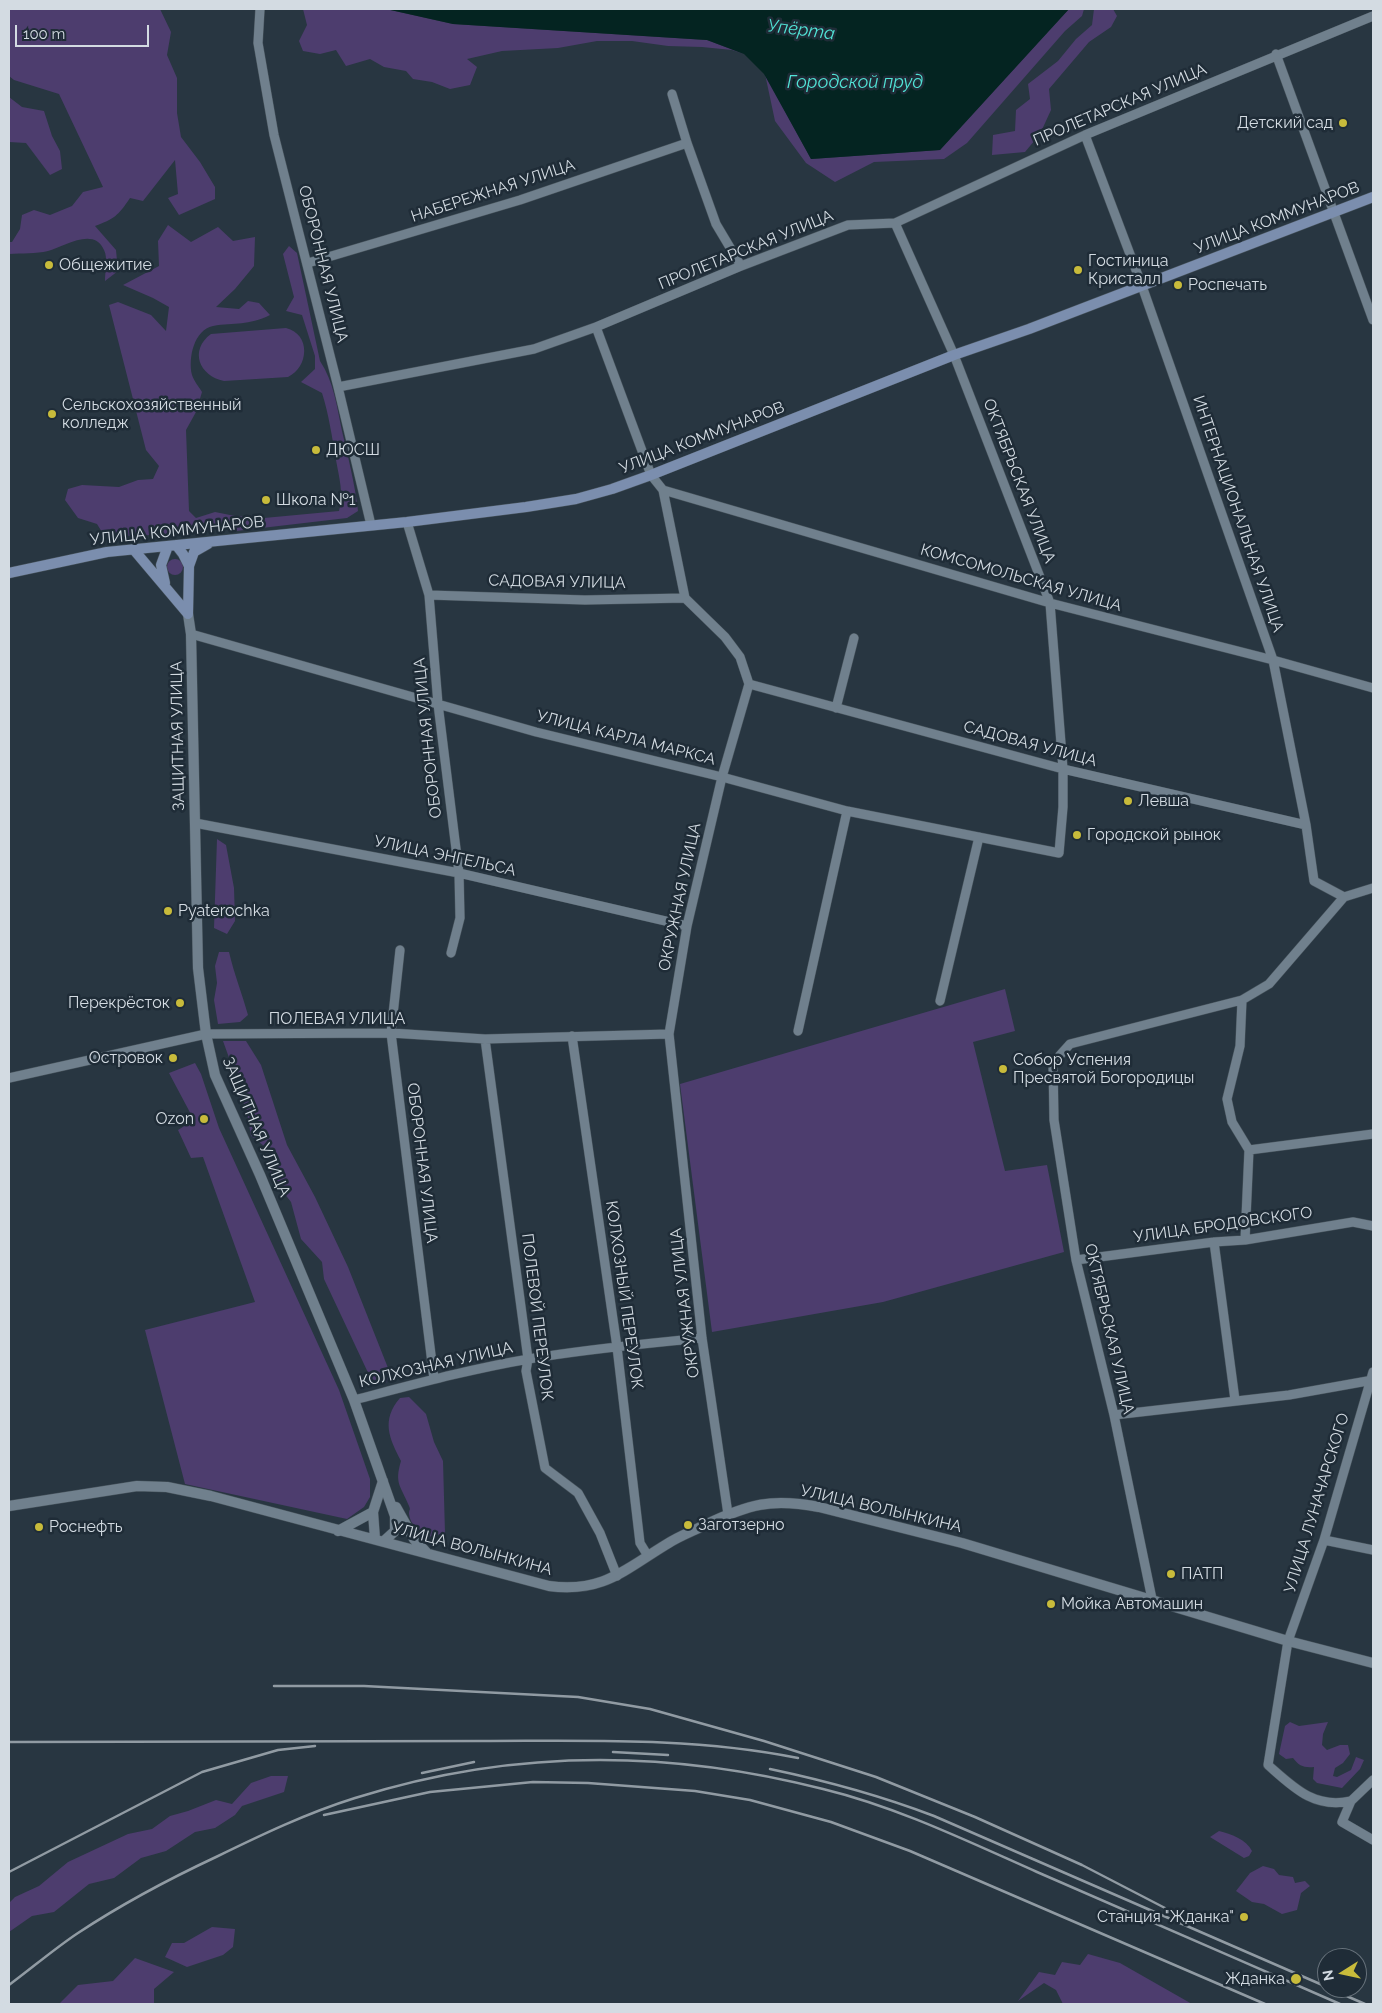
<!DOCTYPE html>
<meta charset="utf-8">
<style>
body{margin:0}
#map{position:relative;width:1382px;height:2013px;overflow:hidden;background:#283641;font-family:Raleway,sans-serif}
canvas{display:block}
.frame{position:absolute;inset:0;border:10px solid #d3dbe2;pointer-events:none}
.north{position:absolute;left:1317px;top:1948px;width:50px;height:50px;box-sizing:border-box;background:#1f2c37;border:1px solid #67727b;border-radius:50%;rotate:260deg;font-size:14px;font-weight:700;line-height:20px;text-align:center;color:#d3dbe2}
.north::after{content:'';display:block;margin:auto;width:18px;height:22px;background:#c8bb3b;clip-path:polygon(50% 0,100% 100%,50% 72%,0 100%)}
.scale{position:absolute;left:15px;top:25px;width:134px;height:22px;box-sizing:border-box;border:2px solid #d3dbe2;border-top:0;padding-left:6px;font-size:15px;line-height:18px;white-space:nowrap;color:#d3dbe2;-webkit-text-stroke:4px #1f2c37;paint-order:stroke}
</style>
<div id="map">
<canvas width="1382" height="2013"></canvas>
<div class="frame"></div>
<div class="north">N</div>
<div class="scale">100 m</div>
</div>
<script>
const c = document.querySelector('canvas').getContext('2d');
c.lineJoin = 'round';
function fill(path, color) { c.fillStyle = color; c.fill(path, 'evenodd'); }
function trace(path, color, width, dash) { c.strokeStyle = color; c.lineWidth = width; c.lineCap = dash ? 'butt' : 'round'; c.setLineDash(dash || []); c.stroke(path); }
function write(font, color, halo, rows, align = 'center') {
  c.font = font + ' Raleway,sans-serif'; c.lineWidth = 5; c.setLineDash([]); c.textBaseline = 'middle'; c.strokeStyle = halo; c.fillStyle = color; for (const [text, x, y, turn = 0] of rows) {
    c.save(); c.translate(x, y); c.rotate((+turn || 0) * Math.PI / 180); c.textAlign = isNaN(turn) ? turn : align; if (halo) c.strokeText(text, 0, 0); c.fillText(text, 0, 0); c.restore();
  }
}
fill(new Path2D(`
 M9,9H160L171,32L167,55L177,78V113L181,137L200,162L215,187V199L179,215L168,198L178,194L175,160L143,201L130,198C118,216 114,219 95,226L116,250L118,271L105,281C105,272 108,257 104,250C94,226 63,247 48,251C36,254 22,253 9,254V242H12L20,229L22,215L34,210L50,215L72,206L83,192L103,187L59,94L14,80L9,76Z
 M303,9H386L453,24L707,40L744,54L732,50L702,47L668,46L632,41H597L558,48L502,51L467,59L477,67L470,85L450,89L432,82L413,79L406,71L384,67L370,59L346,66L336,50L320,54L303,51L299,41L307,25Z
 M1069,9H1084L1082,16L1065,31L967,143L944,159L874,162L835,182L806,163L775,121L765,74L811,159L940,150Z
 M1094,9H1113L1117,16L1111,27L1089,42L1049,89L1051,110L1040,134L1025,152L992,155L993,135L1015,131L1016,110L1030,99L1028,84L1058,61L1076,39L1092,25Z
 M9,97L22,107L44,111L52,136L60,151L62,169L50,175L26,143L9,142Z
 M168,225L191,242L218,227L233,241L255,237L254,266L235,289L216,307L239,309L248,301L259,303L270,315C248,326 235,322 213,326C194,330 188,358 192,375C194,381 199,387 202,392L196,412L186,430L189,511L196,518L215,512L235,516L264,518L339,511C344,494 339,477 336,460C332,437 329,415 322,393L301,382L315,369V356L302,315L286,311L294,297L283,254L289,246L297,253L320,361C334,382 337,407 342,431C348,457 355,484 358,511L347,518L236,531L225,527L196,533L105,537L97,524L78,518L65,500L68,489L82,485L119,487L138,480L153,479L159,466L146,450L109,305L118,302L151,315L166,331L169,307L153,298L123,285L159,266L158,241Z
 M286,328C311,334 309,367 288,377L224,381C199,376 189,350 211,334Z
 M167 567a8 8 0 1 1 16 0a8 8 0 1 1-16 0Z
 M217,839L226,845L234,888L235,921L227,934L214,928Z
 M219,952H229C234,974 242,993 248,1015L240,1022L218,1024L214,1000L217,983L215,966Z
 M1005,989L1015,1031L973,1042L1005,1171L1047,1165L1064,1252L883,1302L712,1332L680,1084Z
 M223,1041H246L261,1065L287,1145L315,1197L348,1267L390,1373L386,1383L371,1379L324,1279L322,1262L301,1239L291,1202L270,1175L272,1152L251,1136L246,1107L234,1089L232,1066Z
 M195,1063L201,1074L219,1128L339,1390L370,1479V1497L364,1507L347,1519L185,1484L145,1330L255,1302L203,1157L191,1158L178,1130L194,1120L169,1073Z
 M409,1397L426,1414L434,1442L443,1461L445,1533L428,1537C419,1533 410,1524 409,1514C409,1508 411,1511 409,1506C401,1486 394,1484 401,1461C389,1438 381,1420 400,1398Z
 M1290,1722L1299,1726L1328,1722L1323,1734L1322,1745L1327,1750L1340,1745H1348L1350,1754L1343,1763L1335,1768L1333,1776L1337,1777L1351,1770L1356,1757L1364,1760L1360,1769L1342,1788L1317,1783L1313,1779L1314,1767C1304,1768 1299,1766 1293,1758L1286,1759L1279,1754L1285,1726Z
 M271,1776H288L284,1792L242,1806L235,1815L215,1828L195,1832L166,1851L141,1858L114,1878L89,1884L54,1912L32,1916L9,1932V1903L15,1897L39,1886L68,1862L128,1834L152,1829L170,1816L188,1811L216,1800L232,1804L251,1783Z
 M1219,1831C1231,1834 1246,1839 1252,1851L1249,1856L1244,1858L1210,1837Z
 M1263,1866L1274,1869L1279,1875L1293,1877L1295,1883L1305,1881L1310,1886L1301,1893L1297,1910L1282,1914L1264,1904L1252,1902L1236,1891L1250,1873Z
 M212,1927L235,1929L233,1947L223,1955L187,1967L165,1957L172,1943H184Z
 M1088,1954L1120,1963L1192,2004H1063L1056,1990L1044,1983L1018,2001L1039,1972L1055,1975L1062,1962L1080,1965Z
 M135,1958L174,1972L154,1989V2004H59L78,1985L113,1981Z`), '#4d3d6e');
fill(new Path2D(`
 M386,9H1069L940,150L811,159L764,74L744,54L707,40L453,24Z`), '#042421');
const minor = new Path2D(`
 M260,9L258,43L274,135L338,387L371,525
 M1276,54L1373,320
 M672,94L687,143L716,224L741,266
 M1085,135L1142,286L1273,660L1306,825L1314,881L1344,897
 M308,263L520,200L687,143
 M596,327L651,475L663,490L685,598L725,637L740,657L749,684L722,777L687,926L669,1034L702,1338L728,1514
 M338,387L534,349L596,327L741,266L848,225L895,223L1085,135L1373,16
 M663,490L1050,603L1273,660L1373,688
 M407,522L429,595L438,704L459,873L460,918L451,953
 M429,595L585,600L685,598
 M191,634L536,732L722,777L847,811L1059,853L1063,807V769L1050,603L954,355L895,223
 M749,684L1063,769L1306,825
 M836,708L854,638
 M195,823L459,873L687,926
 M400,950L391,1033L434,1379
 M1242,1000L1240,1046L1227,1099L1232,1122L1249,1150L1245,1240
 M940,1001L979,837
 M798,1031L847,811
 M572,1036L617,1347L640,1543L648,1556
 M485,1039L528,1359L526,1371L545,1468L578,1493L600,1533L617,1576
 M9,1078L206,1034L391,1033L485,1039L669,1034
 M1249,1150L1373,1134
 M1214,1242L1235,1400
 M1076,1260L1214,1242L1245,1240L1353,1222L1373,1226
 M354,1400C412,1385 470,1369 529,1359C586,1349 644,1344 702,1338
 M1114,1415L1289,1395L1373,1380
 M1324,1540L1373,1550
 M1152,1599L1114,1415L1076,1260L1054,1120L1053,1063L1070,1044L1242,1000L1269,984L1344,897L1373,888
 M1373,1780L1351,1801L1342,1822L1373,1840
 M1351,1801C1314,1809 1294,1788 1268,1765L1288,1641L1324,1540L1373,1372`);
const tertiary = new Path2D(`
 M188,614L191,634L198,968L206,1034L215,1075L260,1175L354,1400L395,1516V1531L384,1541
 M9,1506L137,1486L167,1487L211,1496L549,1586C603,1593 624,1570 667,1544C679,1536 693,1531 705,1525C749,1504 771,1498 819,1507L962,1543L1288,1641L1373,1663
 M396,1507L414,1539L426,1552
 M373,1512L375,1539
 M338,1531L373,1512L383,1481`);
const secondary = new Path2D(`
 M176,545L183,554L189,566
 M134,550L188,614
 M9,573L107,552L407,522L526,507L576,499L612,489L651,475L954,355L1029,329L1373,197
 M165,583L161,565L168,546
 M188,614L189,566L194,552L208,544`);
trace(minor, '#47535c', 10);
trace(tertiary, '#47535c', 11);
trace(secondary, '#47535c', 11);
trace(minor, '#70808d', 9);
trace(tertiary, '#70808d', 10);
trace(secondary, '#7b8eae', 10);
trace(new Path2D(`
 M274,1686H364L578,1697L650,1709L764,1741L876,1777L975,1817L1082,1865L1165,1908
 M9,1742C166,1741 324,1740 482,1741C587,1741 694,1737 798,1758
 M613,1752L668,1755
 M770,1769C827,1781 879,1795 934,1816L1327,1987
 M422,1773L474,1762
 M324,1815L430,1792L533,1782L588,1783L695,1791L750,1800L831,1822L910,1851L1265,2004
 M9,1872L202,1772L278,1750L315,1746
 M9,1985C32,1968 54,1949 78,1933C122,1904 169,1879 216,1857C261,1835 307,1813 355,1798C509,1749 667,1749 823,1789C897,1807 967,1841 1037,1872C1138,1915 1239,1960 1340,2004
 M1328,1988L1365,2004`), '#919ba3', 2.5);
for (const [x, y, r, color] of [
 [1343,123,5,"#c8bb3b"],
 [49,265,5,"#c8bb3b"],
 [1078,270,5,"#c8bb3b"],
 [1178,285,5,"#c8bb3b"],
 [52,414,5,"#c8bb3b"],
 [316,450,5,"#c8bb3b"],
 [266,500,5,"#c8bb3b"],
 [1128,801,5,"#c8bb3b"],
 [1077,835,5,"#c8bb3b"],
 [168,911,5,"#c8bb3b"],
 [180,1003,5,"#c8bb3b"],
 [173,1058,5,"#c8bb3b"],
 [1003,1069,5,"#c8bb3b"],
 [204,1119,5,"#c8bb3b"],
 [688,1525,5,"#c8bb3b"],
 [39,1527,5,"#c8bb3b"],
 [1171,1574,5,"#c8bb3b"],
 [1051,1604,5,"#c8bb3b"],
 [1244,1917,5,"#c8bb3b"],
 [1296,1979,6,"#c8bb3b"]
]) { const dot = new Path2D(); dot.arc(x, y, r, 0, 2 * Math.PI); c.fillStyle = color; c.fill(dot); trace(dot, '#1f2c37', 2); }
write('16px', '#d3dbe2', '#1f2c37', [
 ["ПРОЛЕТАРСКАЯ УЛИЦА",1120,105,-23],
 ["НАБЕРЕЖНАЯ УЛИЦА",493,191,-18],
 ["УЛИЦА КОММУНАРОВ",1277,218,-21],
 ["ПРОЛЕТАРСКАЯ УЛИЦА",746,250,-22],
 ["ОБОРОННАЯ УЛИЦА",323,264,76],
 ["УЛИЦА КОММУНАРОВ",702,438,-21],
 ["ОКТЯБРЬСКАЯ УЛИЦА",1019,481,69],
 ["ИНТЕРНАЦИОНАЛЬНАЯ УЛИЦА",1238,514,71],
 ["УЛИЦА КОММУНАРОВ",177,531,-6],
 ["КОМСОМОЛЬСКАЯ УЛИЦА",1021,578,16],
 ["САДОВАЯ УЛИЦА",557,582,1],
 ["ЗАЩИТНАЯ УЛИЦА",178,736,-91],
 ["ОБОРОННАЯ УЛИЦА",428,738,-96],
 ["УЛИЦА КАРЛА МАРКСА",626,738,14],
 ["САДОВАЯ УЛИЦА",1030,744,15],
 ["УЛИЦА ЭНГЕЛЬСА",445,856,12],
 ["ОКРУЖНАЯ УЛИЦА",680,897,-78],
 ["ПОЛЕВАЯ УЛИЦА",337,1019],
 ["ЗАЩИТНАЯ УЛИЦА",256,1127,67],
 ["ОБОРОННАЯ УЛИЦА",422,1163,83],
 ["УЛИЦА БРОДОВСКОГО",1223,1225,-8],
 ["КОЛХОЗНЫЙ ПЕРЕУЛОК",624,1295,82],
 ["ОКРУЖНАЯ УЛИЦА",685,1303,-97],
 ["ПОЛЕВОЙ ПЕРЕУЛОК",537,1317,83],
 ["ОКТЯБРЬСКАЯ УЛИЦА",1109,1329,77],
 ["КОЛХОЗНАЯ УЛИЦА",436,1365,-13],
 ["УЛИЦА ЛУНАЧАРСКОГО",1317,1503,-73],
 ["УЛИЦА ВОЛЫНКИНА",881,1509,13],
 ["УЛИЦА ВОЛЫНКИНА",472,1549,15]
]);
write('16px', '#d3dbe2', '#1f2c37', [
 ["Детский сад",1333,123,"right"],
 ["Гостиница",1088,261],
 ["Кристалл",1088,279],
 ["Общежитие",59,265],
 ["Роспечать",1188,285],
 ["Сельскохозяйственный",62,405],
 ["колледж",62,423],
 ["ДЮСШ",326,450],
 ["Школа №1",276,500],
 ["Левша",1138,801],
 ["Городской рынок",1087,835],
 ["Pyaterochka",178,911],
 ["Перекрёсток",170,1003,"right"],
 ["Островок",163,1058,"right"],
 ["Собор Успения",1013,1060],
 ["Пресвятой Богородицы",1013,1078],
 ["Ozon",194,1119,"right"],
 ["Заготзерно",698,1525],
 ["Роснефть",49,1527],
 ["ПАТП",1181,1574],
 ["Мойка Автомашин",1061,1604],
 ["Станция \"Жданка\"",1234,1917,"right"],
 ["Жданка",1285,1979,"right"]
], 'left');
write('italic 18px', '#51e3d6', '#1f2c37', [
 ["Упёрта",801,30,7],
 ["Городской пруд",855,83]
]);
</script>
